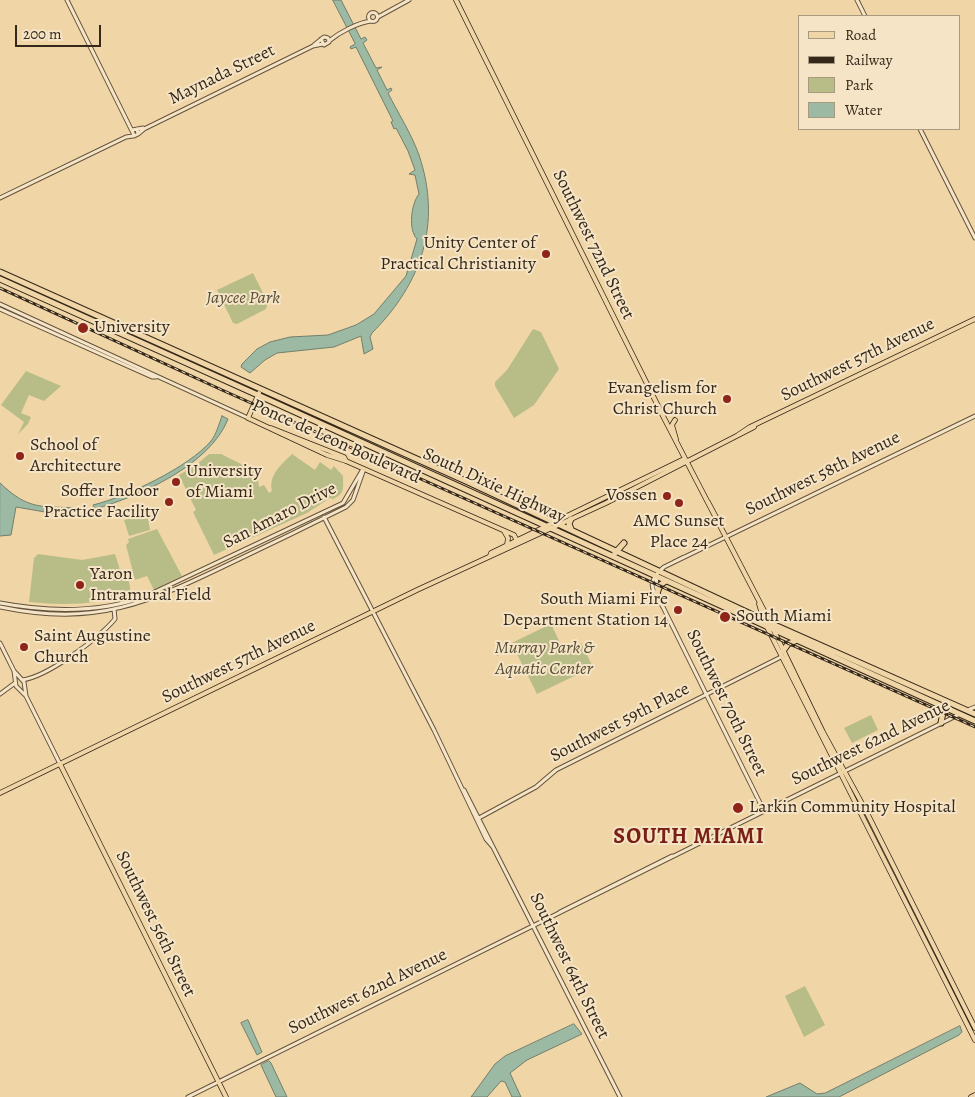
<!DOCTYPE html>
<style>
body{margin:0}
#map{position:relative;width:975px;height:1097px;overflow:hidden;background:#f0d5a6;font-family:Alegreya,serif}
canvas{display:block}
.legend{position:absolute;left:798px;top:15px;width:162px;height:115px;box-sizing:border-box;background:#f5e4c5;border:1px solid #a89981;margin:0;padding:6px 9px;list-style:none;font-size:15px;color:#35281a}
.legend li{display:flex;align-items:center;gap:10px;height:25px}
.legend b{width:25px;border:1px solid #a89981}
.scale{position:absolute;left:15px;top:25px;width:86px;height:22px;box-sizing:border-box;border:2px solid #35281a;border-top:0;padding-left:6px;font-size:15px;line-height:18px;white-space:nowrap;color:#35281a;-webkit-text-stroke:4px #f5e4c5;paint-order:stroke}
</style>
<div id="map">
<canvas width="975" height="1097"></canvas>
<ul class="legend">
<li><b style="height:6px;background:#f0d5a6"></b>Road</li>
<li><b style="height:6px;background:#35281a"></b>Railway</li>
<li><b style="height:14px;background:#b8bd88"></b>Park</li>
<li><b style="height:14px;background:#9bb9a3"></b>Water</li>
</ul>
<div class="scale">200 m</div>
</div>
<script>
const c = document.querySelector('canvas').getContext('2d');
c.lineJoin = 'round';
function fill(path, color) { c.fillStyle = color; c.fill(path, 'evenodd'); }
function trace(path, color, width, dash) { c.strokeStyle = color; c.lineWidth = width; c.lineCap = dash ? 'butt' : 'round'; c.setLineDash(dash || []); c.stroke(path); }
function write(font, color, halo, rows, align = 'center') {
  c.font = font + ' Alegreya,serif'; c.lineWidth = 4; c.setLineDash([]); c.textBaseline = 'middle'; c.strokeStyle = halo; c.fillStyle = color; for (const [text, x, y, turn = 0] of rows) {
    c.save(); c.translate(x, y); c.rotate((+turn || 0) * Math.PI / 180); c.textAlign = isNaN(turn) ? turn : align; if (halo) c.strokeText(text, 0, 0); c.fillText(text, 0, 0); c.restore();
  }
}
fill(new Path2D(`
 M253,273L268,303L266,309L237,324L233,323L217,290Z
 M533,329L541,332L559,369L534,405L514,418L495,386V382L507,370Z
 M26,371L61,386L44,401L29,395L21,413L31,417L28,424L18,434L24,422L1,405Z
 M209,454H221L257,472L259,487L264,485L269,493L272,491C268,475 282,464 292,454L315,470L320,462L331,470L334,466L343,476C343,488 345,494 333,499L330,498L307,513L214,555L193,512L196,510L179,475L196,465Z
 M147,514L150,530L129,536L124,520Z
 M157,529L182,576L154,590L147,576L135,580L126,545L129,542L128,539Z
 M38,554L82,560L115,554L121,573L128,572L131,596C93,604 68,606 29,602L34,558Z
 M551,624L564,651L581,643L593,667L537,694L514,648L497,656L495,651Z
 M871,715L878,730L852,743L844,728Z
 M805,986L825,1025L804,1037L785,996Z`), '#b8bd88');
const water = new Path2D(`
 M333,0H341L361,39L365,37L367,40L363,43L376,68L382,67L377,70L387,90L391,88L392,90L388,93C398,113 411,133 419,155C442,223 422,283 372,333L370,337L373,349L364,354L361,336L334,347L277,353L265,360L250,373L241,367L242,364L257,349L270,342L290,337L328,335L356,325L374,314L406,276L417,239C408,230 411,204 419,194L415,175L409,174L415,170L408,151L396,128L394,129L391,122L393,121L356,47L351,49L350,47L355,44Z
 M222,416L228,419C210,465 140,496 95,509L93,505C126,497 189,467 211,441C216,435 219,424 222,416Z
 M0,483C29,511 42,506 79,508V512L51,513L16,507L11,535L0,536Z
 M248,1020L262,1052L257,1055L241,1023Z
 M574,1024L582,1034L527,1060L510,1073L521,1097H512L505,1082L501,1081L487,1097H471L495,1064L505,1056Z
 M960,1026L962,1032L959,1035L839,1097H766L800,1083L817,1094L825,1093Z
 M269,1061L271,1063L287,1097H276L261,1065Z`);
fill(water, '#9bb9a3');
trace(water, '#727f6c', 1);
const minor = new Path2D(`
 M67,0L132,131
 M857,0L865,16
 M368.5 17a4.5 4.5 0 1 1 9 0a4.5 4.5 0 1 1-9 0Z
 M378,17L409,0
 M329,41C340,32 357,23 371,21
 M314,45L324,37L328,38L329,42L324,45L321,39
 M137,129L138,134L134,136L132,130L143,128
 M920,129L975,238
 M138,134L144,129L313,46L323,44
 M0,198L126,137L133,136
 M0,304L248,418
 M0,309L152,377H156
 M324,517L434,730L486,839L493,847
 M674,562L684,557
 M657,576L656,586L660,599
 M0,603C48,612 98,613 144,597L343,503L363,469
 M662,605L764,811
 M0,607C97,627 148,603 233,562C271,544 308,526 346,507L353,500L364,469
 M663,607C651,589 646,582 664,567L975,416
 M0,643L14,671L16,686L26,696
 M14,671L24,682L26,696L60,764
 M22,680C47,677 98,639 115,619L114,609
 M0,694L15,683
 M968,710L975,707
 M464,790L620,1097
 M479,818L536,787L556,770L781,657
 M560,912L672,856
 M188,1097L960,714`);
const major = new Path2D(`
 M456,0L664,418L770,622
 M259,393L248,418L327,455L346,461L514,535L517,541L513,545
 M675,420L672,425L676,439
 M271,428L344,457L346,461
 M738,435L750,427L975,319
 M708,502L717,519
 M504,531L508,538L507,545
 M490,556L491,553L682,460H686
 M759,604L764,621
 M767,627L975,1040
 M774,631L823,732L865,809L975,1028
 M60,764L226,1097
 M0,793L417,590L606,503L754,427
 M971,1097L975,1095`);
const highway = new Path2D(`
 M0,272L468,482L770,623L975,714
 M0,279C326,424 649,575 975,721
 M571,519L569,524L571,529
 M615,553L624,543
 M657,593L660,585L666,581
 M783,651L788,644L795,641
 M939,705L943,712L941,723`);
trace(minor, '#64533d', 5);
trace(major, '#35281a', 5.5);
trace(highway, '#35281a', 7);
trace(minor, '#f5e4c5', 3);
trace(major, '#f0d5a6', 4);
trace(highway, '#f0d5a6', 5);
const rail = new Path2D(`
 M0,288L222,390L975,727`);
trace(rail, '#35281a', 3);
trace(rail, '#f5e4c5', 1, [4]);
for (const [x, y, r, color] of [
 [546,254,5,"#8f2418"],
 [83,328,6,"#8f2418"],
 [727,399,5,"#8f2418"],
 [20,456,5,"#8f2418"],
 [176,482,5,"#8f2418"],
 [667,496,5,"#8f2418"],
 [169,502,5,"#8f2418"],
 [679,503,5,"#8f2418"],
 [80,585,5,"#8f2418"],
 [678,610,5,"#8f2418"],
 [725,617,6,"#8f2418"],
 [24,647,5,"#8f2418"],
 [738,808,6,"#8f2418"]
]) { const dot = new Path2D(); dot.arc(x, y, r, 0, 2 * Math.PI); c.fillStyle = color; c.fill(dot); trace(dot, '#f5e4c5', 2); }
write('18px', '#35281a', '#f5e4c5', [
 ["Maynada Street",222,75,-26],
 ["Southwest 72nd Street",593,245,64],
 ["Southwest 57th Avenue",858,360,-26],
 ["Ponce de Leon Boulevard",336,442,24],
 ["Southwest 58th Avenue",823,474,-26],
 ["South Dixie Highway",494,486,25],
 ["San Amaro Drive",280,516,-27],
 ["Southwest 57th Avenue",239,662,-26],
 ["Southwest 70th Street",726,703,64],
 ["Southwest 59th Place",620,723,-27],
 ["Southwest 62nd Avenue",871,743,-26],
 ["Southwest 56th Street",155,924,64],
 ["Southwest 64th Street",569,966,64],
 ["Southwest 62nd Avenue",368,992,-26]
]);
write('18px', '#35281a', '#f5e4c5', [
 ["Unity Center of",536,244,"right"],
 ["Practical Christianity",536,265,"right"],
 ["University",94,328],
 ["Evangelism for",717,389,"right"],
 ["Christ Church",717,410,"right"],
 ["School of",30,446],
 ["Architecture",30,467],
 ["University",186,472],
 ["of Miami",186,493],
 ["Soffer Indoor",159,492,"right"],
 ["Practice Facility",159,513,"right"],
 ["Vossen",657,496,"right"],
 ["AMC Sunset",679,522,"center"],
 ["Place 24",679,543,"center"],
 ["Yaron",90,575],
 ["Intramural Field",90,596],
 ["South Miami Fire",668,600,"right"],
 ["Department Station 14",668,621,"right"],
 ["South Miami",736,617],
 ["Saint Augustine",34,637],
 ["Church",34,658],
 ["Larkin Community Hospital",749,808]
], 'left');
write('italic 18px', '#564d36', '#f5e4c5', [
 ["Jaycee Park",243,299],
 ["Murray Park &",544,649],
 ["Aquatic Center",544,670]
]);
c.letterSpacing = '1px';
write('bold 22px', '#7a1f14', '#f5e4c5', [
 ["SOUTH MIAMI",689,838]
]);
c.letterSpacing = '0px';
</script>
